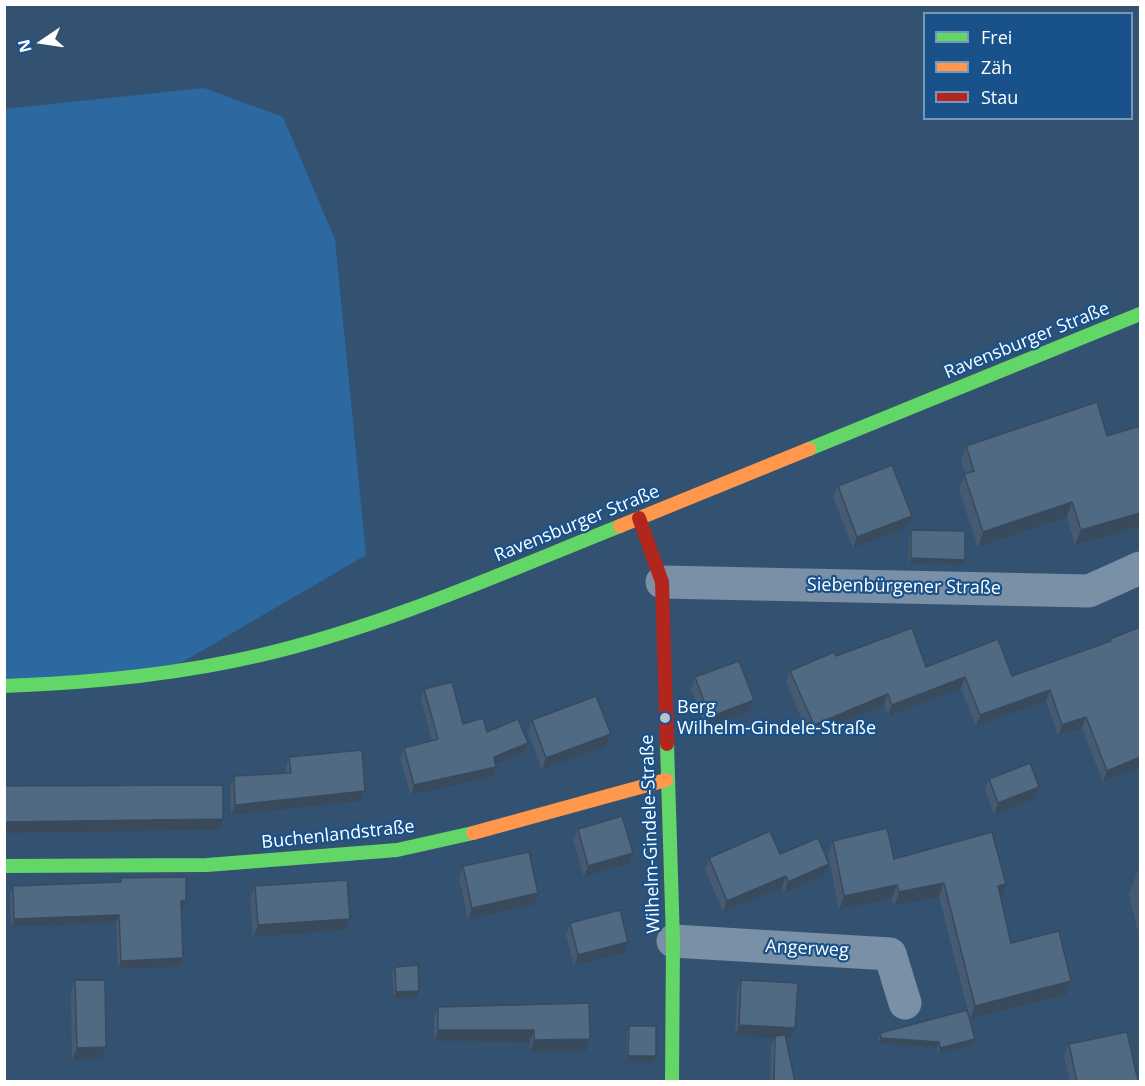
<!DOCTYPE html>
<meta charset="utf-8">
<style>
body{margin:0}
#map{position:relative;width:1145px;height:1086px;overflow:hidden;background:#335271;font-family:"Open Sans",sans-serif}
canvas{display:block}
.frame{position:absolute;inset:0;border:6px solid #fff;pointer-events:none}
.legend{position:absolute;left:923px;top:12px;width:210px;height:108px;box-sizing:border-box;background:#19528b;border:2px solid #7597b9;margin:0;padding:8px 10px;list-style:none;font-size:18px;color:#fff}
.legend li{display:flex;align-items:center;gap:12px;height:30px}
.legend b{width:30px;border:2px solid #7597b9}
.north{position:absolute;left:12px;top:12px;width:60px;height:60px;-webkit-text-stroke:4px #19528b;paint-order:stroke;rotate:257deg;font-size:16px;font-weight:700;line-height:24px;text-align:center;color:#fff}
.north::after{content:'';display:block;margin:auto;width:21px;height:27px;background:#fff;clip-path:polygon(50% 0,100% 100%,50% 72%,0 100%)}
</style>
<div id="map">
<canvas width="1145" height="1086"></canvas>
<div class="frame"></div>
<ul class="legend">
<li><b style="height:8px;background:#63d668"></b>Frei</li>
<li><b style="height:8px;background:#ff974d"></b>Zäh</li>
<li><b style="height:8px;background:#b3261e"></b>Stau</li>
</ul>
<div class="north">N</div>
</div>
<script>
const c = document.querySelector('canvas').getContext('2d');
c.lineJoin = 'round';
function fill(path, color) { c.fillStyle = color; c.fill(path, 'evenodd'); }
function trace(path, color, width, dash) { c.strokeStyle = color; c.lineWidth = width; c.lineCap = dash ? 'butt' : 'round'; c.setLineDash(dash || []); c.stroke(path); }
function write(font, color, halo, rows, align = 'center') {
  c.font = font + ' "Open Sans",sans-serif'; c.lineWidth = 4.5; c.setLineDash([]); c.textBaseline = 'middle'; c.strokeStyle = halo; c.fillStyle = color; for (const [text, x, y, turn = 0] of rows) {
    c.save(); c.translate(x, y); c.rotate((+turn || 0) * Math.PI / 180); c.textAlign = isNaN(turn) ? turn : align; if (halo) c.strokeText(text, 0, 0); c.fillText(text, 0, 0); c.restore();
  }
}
fill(new Path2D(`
 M204,88L283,117L335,240L366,555L162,674L5,686L4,109Z`), '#2d69a1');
trace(new Path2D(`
 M662,582L1089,591L1140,568
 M673,941L890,954L905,1003`), '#7a90a6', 33);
trace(new Path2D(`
 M809,449L1140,314
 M4,686C91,683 176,675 261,655C385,626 502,573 620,526
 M667,744L673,941L672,1082
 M4,866L207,865L397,850L473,833`), '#63d668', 14);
trace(new Path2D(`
 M620,526L809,449
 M473,833L666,780`), '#ff974d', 14);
trace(new Path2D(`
 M639,518L662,582L667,744`), '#b3261e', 14);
fill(new Path2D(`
 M1140,426L1075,545L1067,517L978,547L959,489L965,474L961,461L966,446L1107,436Z
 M838,486L907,527L853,548L833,497Z
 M911,530L965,560L963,565L909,564V536Z
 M1110,639L1140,767L1103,782L1082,728L1058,736L1046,701L976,726L961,688L888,716L884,705L809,737L786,682L790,671L836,656L1012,676L1109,642Z
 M695,677L750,711L706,728L691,689Z
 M424,689L463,724L528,743L524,753L496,764V767L493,777L411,795L400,758L404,748L432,741L421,699Z
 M532,720L611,734L606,746L542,770L528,732Z
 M289,757L365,791L361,801L231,815L230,786L234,776L286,774V767Z
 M989,779L1039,787L1035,799L994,815L985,790Z
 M578,829L628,864L584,877L573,840Z
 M833,841L894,859L1001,898L1011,943L1066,995L970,1019L939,897L894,906L892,898L839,910L828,854Z
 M780,854L829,864L825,875L784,893L782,887L723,912L705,869L709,858Z
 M1140,865V941L1129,894Z
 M463,866L534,905L468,919L459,878Z
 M120,878L183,909H181L183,958L180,967L118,969L116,923L11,927L10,894L13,886L119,883Z
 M255,886L350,919L346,930L253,937L250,898Z
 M570,923L624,953L574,966L566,935Z
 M395,967L417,997L394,998L392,972Z
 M75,980L102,1059L72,1060L71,992Z
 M741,980L791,1039H786L795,1082H770L771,1047L774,1038L735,1036L737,992Z
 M589,1003L586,1051L530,1052V1042L434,1041V1018L438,1007Z
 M629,1026L653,1062L626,1061L627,1032Z
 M880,1033L975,1039L973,1045L938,1054L937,1047L878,1044V1039Z
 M1069,1044L1137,1082H1070L1064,1056Z`), '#465b71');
fill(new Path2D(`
 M1072,502L1067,517L978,547L983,532Z
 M1140,513V526L1075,545L1081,530Z
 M912,516L907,527L853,548L857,537Z
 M911,558L965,560L963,565L909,564Z
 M965,677L961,688L888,716L892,705Z
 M1050,690L1046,701L976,726L980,715Z
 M888,694L884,705L809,737L814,725Z
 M754,700L750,711L706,728L710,717Z
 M1086,717L1082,728L1058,736L1062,725Z
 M611,734L606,746L542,770L546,758Z
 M528,743L524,753L490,766L494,757Z
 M1140,757V767L1103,782L1107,771Z
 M496,767L493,777L411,795L414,785Z
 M1039,787L1035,799L994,815L998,803Z
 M365,791L361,801L231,815L235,805Z
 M223,819L219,830L4,833V822Z
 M633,853L628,864L584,877L588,866Z
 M829,864L825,875L784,893L788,882Z
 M786,876L782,887L723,912L727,901Z
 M944,883L939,897L894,906L899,892Z
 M1006,884L1001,898L998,886Z
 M897,885L892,898L839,910L844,896Z
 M538,893L534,905L468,919L472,908Z
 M181,901H186L183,909H178Z
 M119,915L116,923L11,927L14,919Z
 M350,919L346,930L253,937L258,925Z
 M628,942L624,953L574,966L578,955Z
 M183,958L180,967L118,969L121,961Z
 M1071,981L1066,995L970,1019L975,1006Z
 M419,991L417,997L394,998L396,992Z
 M739,1025L795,1028L791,1039L775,1038V1036L774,1038L735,1036Z
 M438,1030H534L530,1042L434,1041Z
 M881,1038L939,1042L937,1047L878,1044Z
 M590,1039L586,1051L530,1052L534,1040Z
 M975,1039L973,1045L938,1054L940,1048Z
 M106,1047L102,1059L72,1060L77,1048Z
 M628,1056H656L653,1062L626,1061Z`), '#394a5c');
const building = new Path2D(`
 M1097,402L1107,436L1140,426V513L1081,530L1072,502L983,532L964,474L974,471L966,446Z
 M892,465L912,516L857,537L838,486Z
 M911,530L965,531V560L911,558Z
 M1140,627V757L1107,771L1086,717L1062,725L1050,690L980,715L965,677L892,705L888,694L814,725L790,671L834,652L836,656L912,628L926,667L998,639L1012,676L1111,641L1110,639Z
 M739,661L754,700L710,717L695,677Z
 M452,682L463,724L483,718L487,732L518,719L528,743L494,757L496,767L414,785L404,748L438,739L424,689Z
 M596,696L611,734L546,758L532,720Z
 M362,750L365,791L235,805L234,776L291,773L289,757Z
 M1030,763L1039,787L998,803L989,779Z
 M223,785V819L4,822V786Z
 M622,816L633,853L588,866L578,829Z
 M887,828L894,859L992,832L1006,884L998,886L1011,943L1059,931L1071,981L975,1006L944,883L899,892L897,885L844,896L833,841Z
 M770,831L780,854L818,838L829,864L788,882L786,876L727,901L709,858Z
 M529,852L538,893L472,908L463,866Z
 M186,877V901H181L183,958L121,961L119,915L14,919L13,886L121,882L120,878Z
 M347,880L350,919L258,925L255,886Z
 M620,910L628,942L578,955L570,923Z
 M418,965L419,991L396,992L395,967Z
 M75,980H105L106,1047L77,1048Z
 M741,980L798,983L795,1028L739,1025Z
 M589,1003L590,1039L534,1040V1030H438V1007Z
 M967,1010L975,1039L940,1048L939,1042L881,1038L880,1033Z
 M629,1026H656V1056H628Z
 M1127,1032L1138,1081L1077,1082L1069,1044Z
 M785,1035L795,1082H774L775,1036Z`);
fill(building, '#516a83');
trace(building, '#394a5c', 1.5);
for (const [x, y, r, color] of [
 [665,718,6,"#b8c2cd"]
]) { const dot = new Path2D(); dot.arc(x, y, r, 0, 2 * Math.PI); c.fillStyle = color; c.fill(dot); trace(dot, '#19528b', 2); }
write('18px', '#fff', '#19528b', [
 ["Ravensburger Straße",1027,341,-22],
 ["Ravensburger Straße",577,524,-22],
 ["Siebenbürgener Straße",904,587,1],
 ["Wilhelm-Gindele-Straße",651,834,-92],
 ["Buchenlandstraße",338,835,-6],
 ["Angerweg",807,949,3]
]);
write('18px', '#fff', '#19528b', [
 ["Berg",677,708],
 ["Wilhelm-Gindele-Straße",677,729]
], 'left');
</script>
